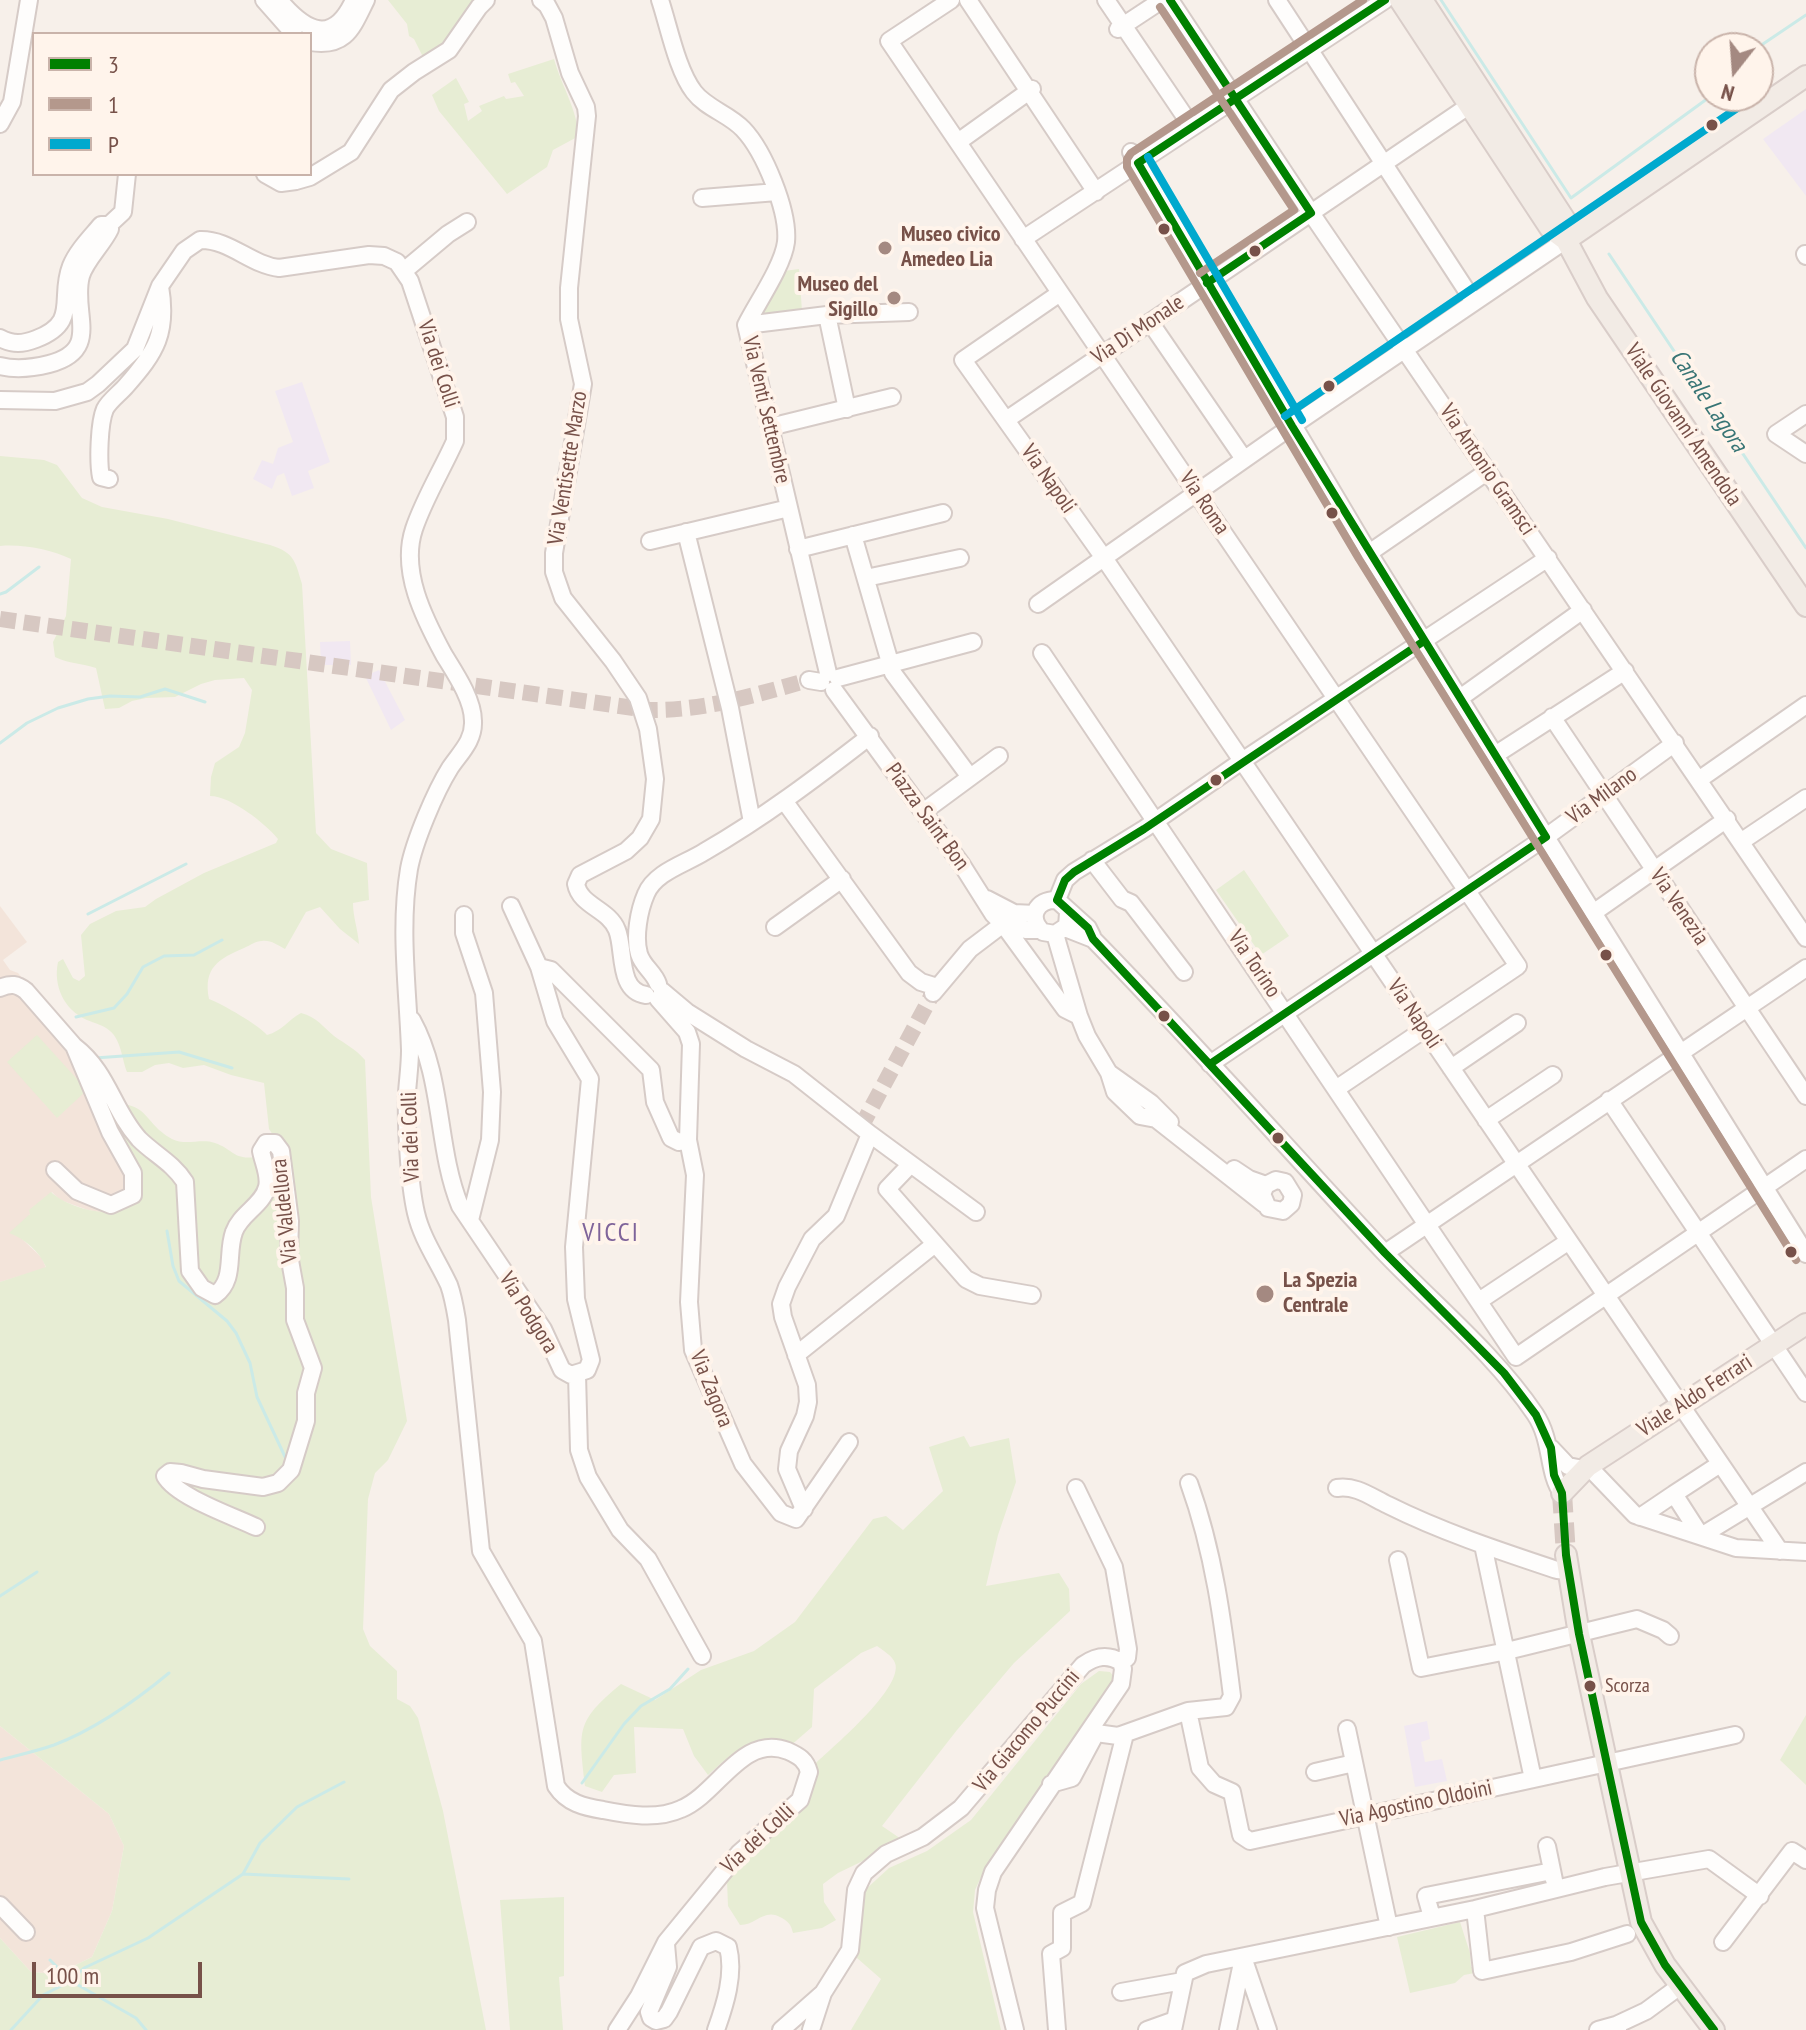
<!DOCTYPE html>
<style>
body{margin:0}
#map{position:relative;width:1806px;height:2030px;overflow:hidden;background:#f7f0ea;font-family:"PT Sans Narrow",sans-serif}
canvas{display:block}
.legend{position:absolute;left:32px;top:32px;width:280px;height:144px;box-sizing:border-box;background:#fff4eb;border:2px solid #c9b3aa;margin:0;padding:10px 14px;list-style:none;font-size:24px;color:#775149}
.legend li{display:flex;align-items:center;gap:16px;height:40px}
.legend b{width:40px;border:2px solid #c9b3aa}
.north{position:absolute;left:1694px;top:32px;width:80px;height:80px;box-sizing:border-box;background:#fff4eb;border:2px solid #c9b3aa;border-radius:50%;rotate:197deg;font-size:22px;font-weight:700;line-height:32px;text-align:center;color:#775149}
.north::after{content:'';display:block;margin:auto;width:28px;height:36px;background:#a48981;clip-path:polygon(50% 0,100% 100%,50% 72%,0 100%)}
.scale{position:absolute;left:32px;top:1962px;width:170px;height:36px;box-sizing:border-box;border:4px solid #775149;border-top:0;padding-left:10px;font-size:24px;line-height:28px;white-space:nowrap;color:#775149;-webkit-text-stroke:6px #fff4eb;paint-order:stroke}
</style>
<div id="map">
<canvas width="1806" height="2030"></canvas>
<ul class="legend">
<li><b style="height:10px;background:#008000"></b>3</li>
<li><b style="height:10px;background:#b4988c"></b>1</li>
<li><b style="height:10px;background:#00a9ce"></b>P</li>
</ul>
<div class="north">N</div>
<div class="scale">100 m</div>
</div>
<script>
const c = document.querySelector('canvas').getContext('2d');
c.lineJoin = 'round';
function fill(path, color) { c.fillStyle = color; c.fill(path, 'evenodd'); }
function trace(path, color, width, dash) { c.strokeStyle = color; c.lineWidth = width; c.lineCap = dash ? 'butt' : 'round'; c.setLineDash(dash || []); c.stroke(path); }
function write(font, color, halo, rows, align = 'center') {
  c.font = font + ' "PT Sans Narrow",sans-serif'; c.lineWidth = 8; c.setLineDash([]); c.textBaseline = 'middle'; c.strokeStyle = halo; c.fillStyle = color; for (const [text, x, y, turn = 0] of rows) {
    c.save(); c.translate(x, y); c.rotate((+turn || 0) * Math.PI / 180); c.textAlign = isNaN(turn) ? turn : align; if (halo) c.strokeText(text, 0, 0); c.fillText(text, 0, 0); c.restore();
  }
}
fill(new Path2D(`
 M0,906L27,942L3,960L10,970L18,973L77,1043L99,1076L140,1172L141,1187L135,1200L116,1212L104,1213L88,1210L60,1200L52,1192L30,1214L20,1237L42,1258L46,1268L0,1282Z
 M0,1726L109,1814L124,1846L112,1911L92,1957L57,1974L31,1972L0,1938Z`), '#f3e4da');
fill(new Path2D(`
 M1806,109V196L1763,139Z
 M302,382L330,462L308,471L314,488L292,496L284,473L277,476L272,489L253,479L262,460L273,464L278,448L293,442L275,391Z
 M350,641L351,665H321L320,642Z
 M379,670L405,720L391,730L365,676Z
 M1427,1721L1430,1739L1421,1742L1425,1762L1442,1759L1447,1781L1415,1787L1404,1726Z`), '#f1e8f2');
fill(new Path2D(`
 M388,0H477L440,49L425,61L414,39L409,36L407,24Z
 M554,59C562,87 576,107 579,136L553,150L547,167L507,194L439,111L432,95L456,78L469,102L464,104L468,121L482,111L479,106L504,96L506,99L524,96L515,82L511,83L508,74Z
 M799,269L802,311L761,314L784,271Z
 M0,456L44,460L57,465L82,498L102,507L168,519L270,545C295,553 295,561 302,584L316,833L331,849L367,863L369,900L353,903C353,917 358,930 359,944L340,929L320,907L306,912L285,949C277,945 271,940 262,941C255,941 251,945 244,948C219,959 203,967 209,999C224,1005 257,1024 267,1035C282,1031 288,1020 301,1013C317,1017 322,1026 334,1036C345,1044 356,1049 365,1060L371,1197L407,1421L388,1460L375,1473L368,1499L363,1629L370,1646L397,1671V1699L410,1706L418,1718L443,1811L486,2030H0V1938L31,1972L57,1974L92,1957L112,1911L124,1846L109,1814L0,1726V1282L46,1267C39,1251 25,1239 9,1233L30,1214L29,1210L51,1192C71,1211 133,1227 141,1187C145,1168 115,1126 106,1108L109,1102C153,1105 141,1121 172,1139C186,1146 201,1138 215,1143C233,1149 233,1160 255,1157L273,1135L269,1129L264,1083L231,1075L204,1065L183,1068L169,1063L155,1065L142,1072H127C122,1059 121,1040 110,1031C104,1025 94,1023 87,1020C64,1010 53,986 58,962L63,959L73,978L79,981L85,976L81,935L90,924L116,911L145,907L156,899L204,873L276,843L278,839C266,824 231,796 210,796L211,777L215,763L239,747L245,733L252,690L244,678L215,680L201,684L175,697L146,698L132,701L119,708L105,709L96,668C82,663 69,664 55,657L53,642L66,616L71,559C50,549 22,544 0,546Z
 M1244,870L1289,936L1261,955L1216,890Z
 M37,1035L87,1090L57,1118L7,1062Z
 M964,1436L970,1447L1009,1438L1016,1482L998,1535L986,1586L1059,1573L1069,1589L1070,1611L1014,1663L957,1730L882,1826L904,1841L838,1873L823,1884L824,1902L836,1920L822,1928L793,1933C791,1925 789,1922 782,1918C764,1907 757,1925 740,1925L728,1906L727,1881L813,1778L816,1763C834,1746 904,1687 895,1663C893,1656 882,1650 877,1646L861,1653L814,1689L812,1727L789,1747C745,1743 741,1745 708,1775L694,1756L683,1729L634,1727L636,1773L614,1775L602,1792L585,1786C579,1730 575,1722 621,1684L655,1700L701,1670L754,1651L795,1622L873,1519L886,1516L903,1530L943,1491L929,1447Z
 M1099,1671L1110,1672L1114,1677L1109,1694L983,1873L975,1890L973,1912L1001,2030H851L881,1979L857,1958L861,1909L865,1890L889,1868L927,1851L971,1820L1081,1684Z
 M1806,1715V1785L1780,1760Z
 M564,1897V1976L559,1977L563,2030H510L500,1900Z
 M1460,1922L1470,1953L1471,1967H1478L1480,1972L1464,1975L1455,1983L1410,1993L1397,1937Z`), '#e7edd4');
trace(new Path2D(`
 M1441,0L1571,198L1711,96
 M1757,48L1806,15
 M1758,52L1762,58L1758,61
 M1609,254L1806,548
 M0,594L6,592L39,567
 M0,743L27,723L58,708L88,699L110,696L140,697L165,689L205,702
 M88,914L186,864
 M76,1017L114,1008L127,994L143,967L164,956L194,955L222,940
 M95,1058L179,1052L232,1068
 M167,1231L173,1266L179,1281L227,1321L236,1333L250,1363L257,1397L287,1461
 M0,1596L37,1572
 M0,1760C18,1755 37,1751 54,1745C96,1729 134,1702 169,1673
 M582,1783L624,1724L641,1706L670,1689L688,1669
 M243,1874L349,1879
 M50,1960L71,1981L136,2018L146,2030
 M11,2030L43,1995L71,1981L84,1968L148,1938L243,1874L260,1843L297,1807L344,1782`), '#cbeae7', 3);
trace(new Path2D(`
 M0,619L648,710C704,711 755,695 809,680
 M861,1127L933,993`), '#d7c8c2', 16, [16, 8]);
trace(new Path2D(`
 M1562,1493L1566,1555`), '#d7c8c2', 20, [20, 10]);
const minor = new Path2D(`
 M264,0L294,34
 M279,0C306,32 333,46 354,0
 M541,0L547,5L554,18L570,73L586,107L587,116L569,288V319L583,384L554,553V572L563,598L613,661L638,698L648,729L655,779L651,819L640,838L626,851L580,875L576,884C580,906 609,909 617,930C625,949 617,991 646,995
 M660,0C669,27 677,70 694,92C706,108 729,114 743,129C764,151 789,211 786,242C783,266 757,303 746,325L828,673
 M951,0L889,41L1518,966L1336,1089
 M968,0L1096,192
 M1106,0L1192,127
 M1170,0L1311,213L1806,938
 M1277,0L1474,302
 M1118,29L1162,0
 M310,42C346,48 352,28 366,0
 M0,124L12,102L29,0
 M958,142L1032,89
 M1131,152L1369,553L1806,1254
 M265,174L281,183L296,181L310,177L351,152L391,90L414,72L449,50L479,7L486,0
 M702,198L777,192
 M109,225L123,212L127,174
 M1023,239L1385,0
 M1805,254L1806,256
 M405,270L448,234L467,222
 M1060,293L963,360L1104,558L1780,1551
 M827,315L847,409
 M1150,322L1244,459
 M746,325L827,315L909,312
 M0,338C13,345 23,344 36,339C80,322 58,299 71,266C77,251 91,237 101,225H109L110,229C103,244 85,261 81,276C71,312 103,350 49,364C33,368 16,370 0,366
 M0,400L55,401L87,392L98,384L135,349L160,286L184,251L200,240C229,239 251,265 279,268L369,255L384,256L397,262L410,281L455,417V441C442,470 424,499 414,529C400,571 424,618 444,655C455,673 473,699 473,721C474,741 460,753 450,768C435,792 414,842 409,869C399,928 408,991 410,1050C410,1065 408,1078 407,1093C406,1124 409,1183 416,1213C422,1239 438,1261 449,1285C453,1296 455,1308 457,1320L481,1551L533,1641L556,1786C567,1803 584,1807 603,1810C628,1815 657,1820 681,1809C718,1794 742,1733 788,1751C799,1756 806,1760 809,1772L800,1800L739,1853L666,1942L639,1996L617,2030
 M1806,414L1776,434L1806,454
 M1006,420L1470,105
 M770,427L892,397
 M109,479L101,477C98,462 99,423 105,409C109,401 120,393 126,386C156,352 168,333 160,286
 M686,532L730,708L752,822
 M853,535L893,673L970,777
 M650,541L789,508
 M798,549L943,513
 M1369,553L1488,471
 M866,578L960,558
 M1038,604L1292,426L1566,240
 M1042,653L1516,1357L1806,1159
 M838,678L973,642
 M809,680L821,682
 M834,690L962,865L993,914L1003,924L1026,930H1040
 M1460,698L1583,610
 M1552,717L1806,1096
 M1495,755L1625,671
 M1700,779L1806,705
 M785,802L909,973L921,982L937,987
 M923,812L999,756
 M1742,841L1806,798
 M1092,860L1122,899L1131,903L1184,972
 M987,899L1014,913L1035,914
 M1057,900L1065,880L1074,872L1144,829L1242,761L1548,558
 M511,906L539,967
 M1068,913L1067,926L1055,934L1043,932C1027,918 1036,899 1057,900L1088,928L1092,936
 M1593,913L1727,819
 M464,915V933L484,993L492,1092L490,1140L470,1220
 M1003,924L1065,1009L1079,1016
 M775,927L842,879
 M1065,928L1093,939C1192,1040 1286,1147 1382,1250C1433,1304 1493,1352 1535,1414C1553,1441 1547,1472 1562,1493
 M1055,934L1079,1016L1087,1036L1109,1073L1115,1092L1140,1116L1156,1119L1264,1204
 M658,984C654,972 643,967 639,954C634,937 639,910 646,894C655,872 685,864 704,852C763,818 816,778 870,736
 M0,988C11,983 17,984 26,991L74,1046L110,1132L133,1173V1195L111,1205L77,1191L55,1170
 M662,991L687,1012L746,1049L794,1074L870,1134L836,1216L812,1239L787,1287L781,1304L783,1317L807,1385L808,1402L805,1416L789,1451L787,1469L804,1509
 M933,993L970,949L1003,924
 M412,1020C444,1078 436,1147 460,1206L543,1329L562,1370L571,1375L587,1370L591,1360L576,1299L574,1247L590,1079L555,1021L539,967L551,970L651,1070L655,1102L671,1138L679,1142L688,1140L691,1044L687,1032L658,999
 M74,1046C109,1073 112,1109 139,1139C154,1154 173,1163 185,1182L190,1271L202,1288L215,1295C236,1280 226,1254 234,1232C240,1214 263,1205 267,1187C270,1176 263,1162 261,1151L266,1143H275L281,1151L290,1221L289,1255L295,1288V1320L313,1368L306,1393V1421L291,1470L278,1483L263,1487L203,1479L181,1473L170,1472L165,1476C177,1497 233,1516 256,1527
 M1210,1064L1546,837L1675,743
 M1451,1068L1517,1023
 M1109,1073L1151,1103L1170,1122
 M1609,1100L1806,1393
 M1486,1120L1553,1075
 M870,1134L976,1212
 M688,1140L695,1175L689,1302L693,1350L743,1464L781,1513L796,1519L849,1442
 M910,1165L887,1189L966,1279L980,1286L1032,1295
 M1234,1169L1249,1179L1266,1185L1276,1180L1285,1182L1293,1195L1291,1204L1283,1211L1268,1208L1262,1194L1266,1185
 M1385,1253L1806,968
 M1479,1301L1569,1241
 M796,1355L935,1244
 M577,1374L579,1450L588,1477L620,1530L648,1559L702,1656
 M1551,1448L1568,1466L1583,1469
 M1588,1466L1635,1515L1736,1548L1806,1552
 M1076,1488L1114,1567L1128,1649L1127,1658L1121,1662
 M1337,1488C1356,1485 1371,1497 1388,1505C1442,1532 1500,1551 1557,1570L1569,1571
 M1640,1517L1674,1494
 M1701,1536L1806,1472
 M1701,1536L1674,1494L1720,1464
 M1483,1545L1533,1779
 M1398,1560L1421,1668L1507,1651L1637,1619L1663,1630L1670,1636
 M1188,1711L1200,1768L1214,1784L1232,1792L1241,1835L1250,1841L1735,1735
 M1347,1729L1389,1927
 M1315,1772L1354,1763
 M1051,1784L1072,1778L1096,1733L1118,1736L1188,1711L1226,1707L1232,1696C1223,1623 1214,1552 1189,1483
 M1547,1846L1554,1880
 M0,1905L26,1932
 M1475,1909L1482,1971L1571,1952L1627,1934
 M1432,1917L1426,1896L1552,1871
 M1723,1942L1792,1851L1806,1860
 M666,1944L668,1967L649,2012L651,2018L656,2021L664,2019L669,2012L701,1947L716,1941L728,1947C735,1974 725,2005 716,2030
 M1243,1957L1268,2030
 M1121,1992L1183,1981
 M781,2030L823,1993L850,1950L856,1890L864,1873L886,1854L923,1837L961,1808L1083,1665C1096,1656 1108,1654 1121,1662L1123,1669L1121,1684L993,1872L987,1890L985,1908L1015,2030
 M811,2030L823,1993
 M1057,2030L1051,1954L1062,1948V1913L1082,1903L1125,1734
 M1147,2030L1175,2020
 M1173,2030L1185,1973L1206,1964L1475,1909L1605,1877L1709,1859L1760,1896
 M1228,2030L1243,1958
 M1598,2030L1616,2025
 M1618,2030L1616,2025L1646,2011L1680,1986`);
const major = new Path2D(`
 M1400,0L1550,228L1566,240
 M1422,0L1565,220L1566,240L1597,298L1806,606
 M1566,240L1806,76
 M1562,1493L1588,1466L1806,1324
 M1566,1555L1579,1634L1641,1922L1665,1965L1714,2030`);
trace(minor, '#d6cbc7', 20);
trace(major, '#d9cdc9', 24);
trace(minor, '#fefdfc', 16);
trace(major, '#f2ebe5', 20);
trace(new Path2D(`
 M1170,0L1311,213L1207,283
 M1424,641L1144,829L1074,872L1065,880L1057,900L1088,928L1093,939L1385,1253L1504,1373L1536,1415L1551,1448L1554,1475L1562,1493L1566,1555L1579,1634L1641,1922L1665,1965L1714,2030
 M1210,1064L1546,837L1292,426L1138,163L1385,0`), '#008000', 8);
trace(new Path2D(`
 M1363,0L1131,153L1127,159V167L1359,559L1796,1260
 M1160,7L1294,210L1200,273`), '#b4988c', 8);
trace(new Path2D(`
 M1148,157L1302,420
 M1285,416L1755,96`), '#00a9ce', 8);
for (const [x, y, r, color] of [
 [1712,125,7,"#775149"],
 [1164,229,7,"#775149"],
 [885,248,8,"#a48981"],
 [1255,251,7,"#775149"],
 [894,298,8,"#a48981"],
 [1329,386,7,"#775149"],
 [1332,513,7,"#775149"],
 [1216,780,7,"#775149"],
 [1606,955,7,"#775149"],
 [1164,1016,7,"#775149"],
 [1278,1138,7,"#775149"],
 [1791,1252,7,"#775149"],
 [1265,1294,10,"#a48981"],
 [1590,1686,7,"#775149"]
]) { const dot = new Path2D(); dot.arc(x, y, r, 0, 2 * Math.PI); c.fillStyle = color; c.fill(dot); trace(dot, '#fff4eb', 3); }
write('20px', '#775149', '#fff4eb', [
 ["Scorza",1605,1686]
], 'left');
write('bold 22px', '#775149', '#fff4eb', [
 ["Museo civico",901,235],
 ["Amedeo Lia",901,260],
 ["Museo del",878,285,"right"],
 ["Sigillo",878,310,"right"],
 ["La Spezia",1283,1281],
 ["Centrale",1283,1306]
], 'left');
write('22px', '#775149', '#fff4eb', [
 ["Via Di Monale",1138,330,-34],
 ["Via dei Colli",438,364,72],
 ["Via Venti Settembre",766,410,77],
 ["Viale Giovanni Amendola",1683,425,56],
 ["Via Ventisette Marzo",568,468,-81],
 ["Via Antonio Gramsci",1487,470,56],
 ["Via Napoli",1048,479,55],
 ["Via Roma",1204,503,56],
 ["Via Milano",1602,796,-36],
 ["Piazza Saint Bon",927,817,54],
 ["Via Venezia",1679,907,56],
 ["Via Torino",1254,964,56],
 ["Via Napoli",1414,1014,56],
 ["Via dei Colli",411,1137,-92],
 ["Via Valdellora",285,1211,-96],
 ["Via Podgora",528,1313,58],
 ["Via Zagora",711,1389,68],
 ["Viale Aldo Ferrari",1695,1396,-33],
 ["Via Giacomo Puccini",1027,1731,-50],
 ["Via Agostino Oldoini",1416,1804,-12],
 ["Via dei Colli",758,1839,-43]
]);
write('italic 24px', '#397575', '#fff4eb', [
 ["Canale Lagora",1708,401,56]
]);
c.letterSpacing = '2px';
write('26px', '#7f649a', '#fff4eb', [
 ["VICCI",611,1234]
]);
c.letterSpacing = '0px';
</script>
